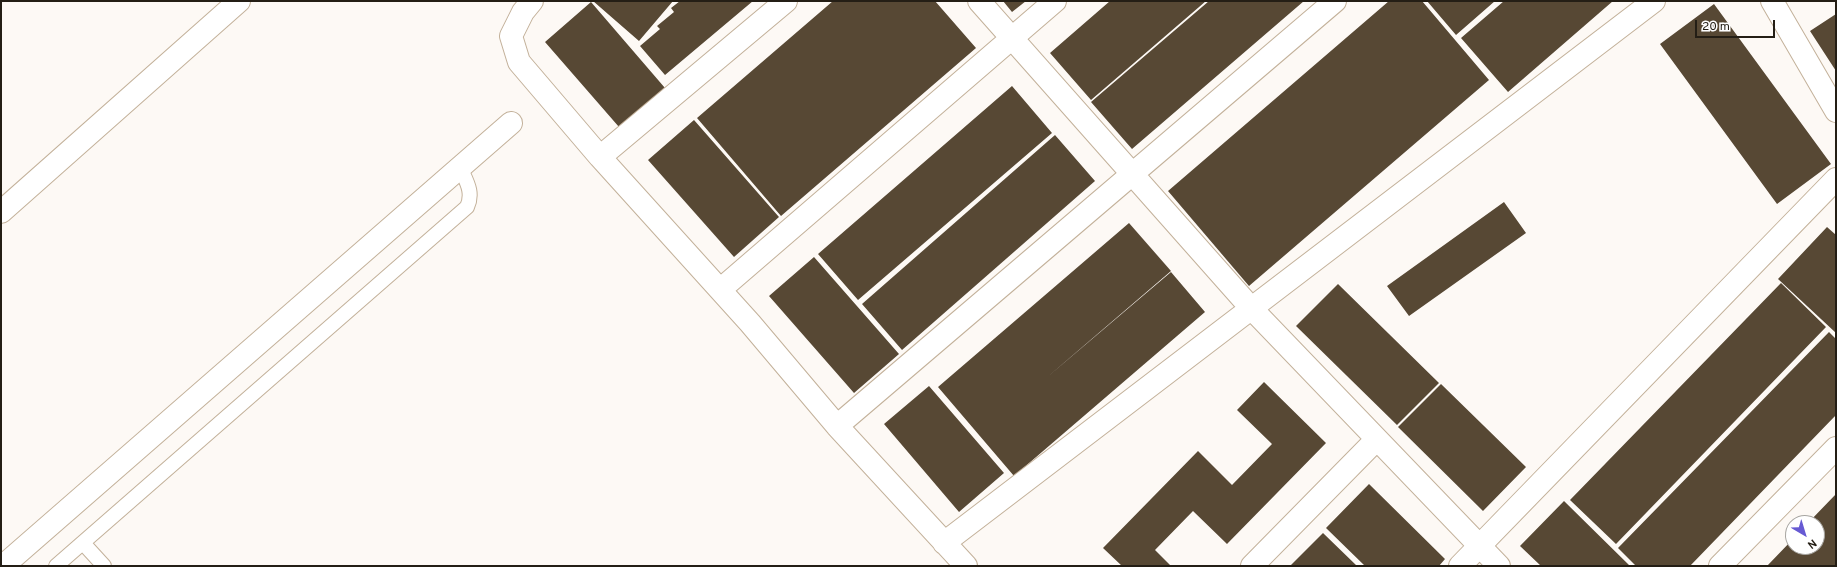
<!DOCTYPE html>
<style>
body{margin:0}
#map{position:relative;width:1837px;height:567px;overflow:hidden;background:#fdf9f5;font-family:Overpass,sans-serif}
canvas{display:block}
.frame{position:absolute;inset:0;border:2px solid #241e15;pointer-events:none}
.north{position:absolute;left:1785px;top:515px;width:40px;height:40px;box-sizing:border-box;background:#fff;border:1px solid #a7a5a1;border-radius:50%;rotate:142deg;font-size:11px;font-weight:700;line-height:16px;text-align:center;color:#241e15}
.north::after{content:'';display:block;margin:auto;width:14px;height:18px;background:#675ad3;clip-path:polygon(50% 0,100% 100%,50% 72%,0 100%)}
.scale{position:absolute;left:1695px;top:20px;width:80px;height:18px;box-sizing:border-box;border:2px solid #241e15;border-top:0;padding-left:5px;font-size:12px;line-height:14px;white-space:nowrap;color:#241e15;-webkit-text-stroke:3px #fff;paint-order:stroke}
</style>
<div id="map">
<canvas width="1837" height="567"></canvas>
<div class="frame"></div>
<div class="north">N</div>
<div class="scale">20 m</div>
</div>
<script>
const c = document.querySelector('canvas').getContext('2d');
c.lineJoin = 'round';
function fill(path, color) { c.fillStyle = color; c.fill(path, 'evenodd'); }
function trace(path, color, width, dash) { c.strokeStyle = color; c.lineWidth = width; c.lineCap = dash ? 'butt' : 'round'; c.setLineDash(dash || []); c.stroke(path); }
fill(new Path2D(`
 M593,1H673L639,41Z
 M680,1H753L665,75L640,46L660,29L657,26L674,12L671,8Z
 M833,1H935L976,48L781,216L697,118Z
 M1003,1H1026L1012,12Z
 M1110,1H1206L1091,100L1050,53Z
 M1209,1H1304L1132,149L1091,102Z
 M1389,1H1422L1489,80L1249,286L1168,191Z
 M1427,1H1495L1456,35Z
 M1504,1H1613L1508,92L1461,38Z
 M591,2L665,88L619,127L545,42Z
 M1714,4L1831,164L1777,204L1660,44Z
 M1836,14V71L1810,31Z
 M1012,86L1052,133L858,300L818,254Z
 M694,120L779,217L734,257L648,160Z
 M1055,135L1095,181L902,350L862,304Z
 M1504,202L1526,233L1409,316L1387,286Z
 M1129,223L1171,271L1045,379L1171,272L1205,312L1014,476L938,387Z
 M1827,227L1836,235V333L1778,279Z
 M814,257L899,354L854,393L769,296Z
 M1781,283L1826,327L1616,544L1570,500Z
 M1338,284L1439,383L1397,425L1296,326Z
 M1829,332L1836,339V415L1690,566H1636L1618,548Z
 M1264,382L1326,443L1227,544L1193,511L1155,550L1171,566H1122L1103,548L1198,451L1232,485L1272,444L1237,410Z
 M1441,384L1526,467L1483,511L1398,427Z
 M929,386L1004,473L959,512L884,424Z
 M1369,484L1445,559L1439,566H1365L1326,528Z
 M1836,494V566H1767L1793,539V547H1817V523H1808Z
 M1564,501L1630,566H1541L1520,546Z
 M1323,533L1357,566H1290Z`), '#574834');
const service = new Path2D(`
 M83,543L104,566
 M56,566L467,207C474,192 466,181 460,167`);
const minor = new Path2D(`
 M532,1L523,12L511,36L519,62L600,157L750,323L837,426L966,566
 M979,1L1251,308L1499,566
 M1772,1L1836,111
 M600,157L786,1
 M1,212L239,1
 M721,289L1055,1
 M837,426L1335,1
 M944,543L1654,1
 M3,566L511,123
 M1252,566L1376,440
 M1460,566L1836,179
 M1720,566L1836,448`);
trace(service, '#c3b19a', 16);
trace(minor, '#c3b19a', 24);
trace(service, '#fff', 14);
trace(minor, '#fff', 22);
</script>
